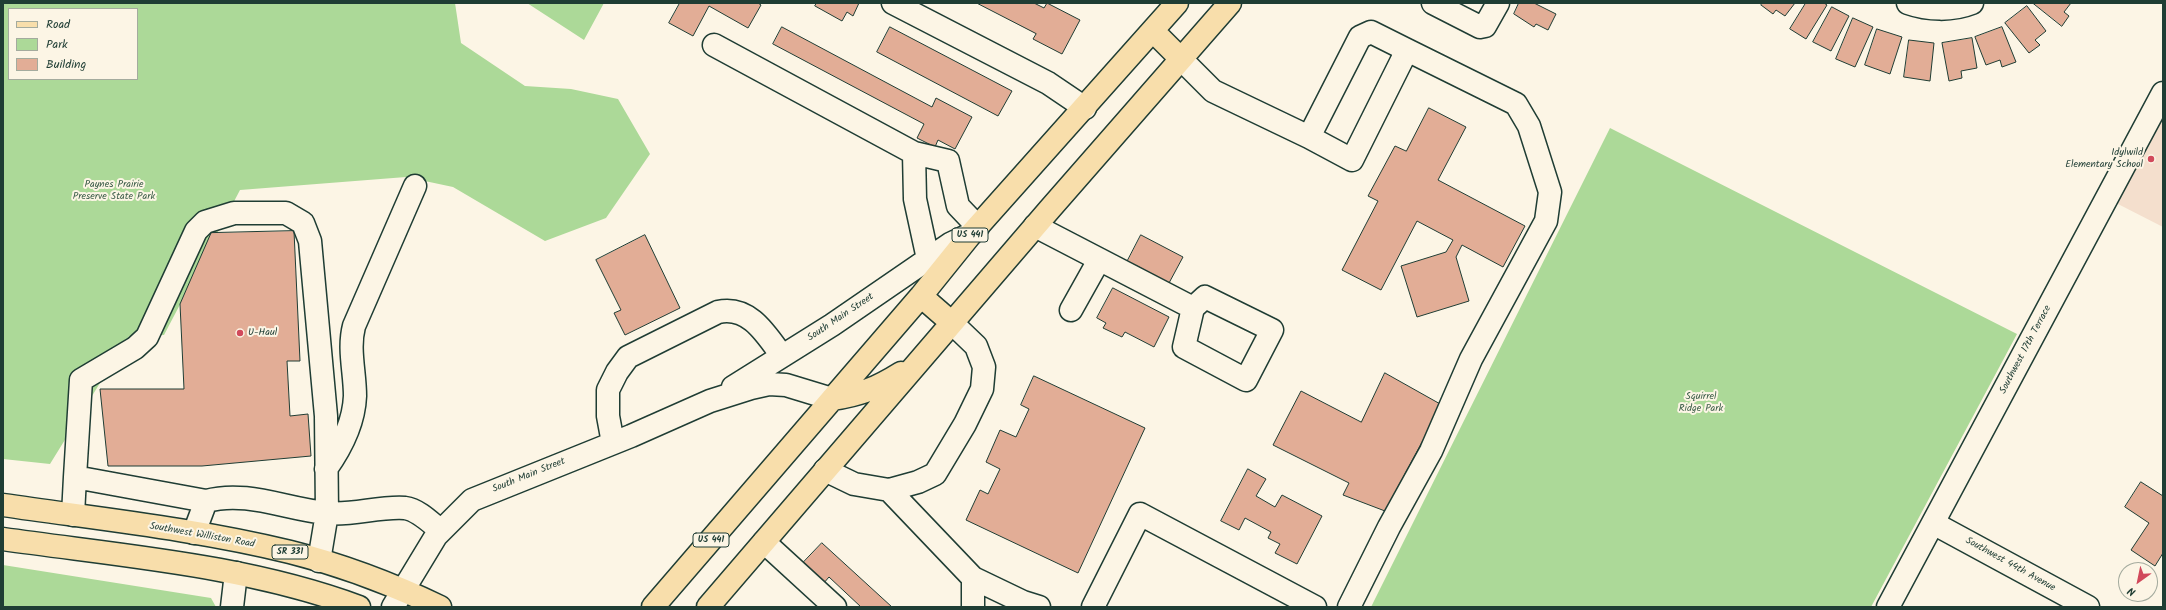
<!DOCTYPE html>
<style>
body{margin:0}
#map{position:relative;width:2166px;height:610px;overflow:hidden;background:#fcf5e5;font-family:Kalam,sans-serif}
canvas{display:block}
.frame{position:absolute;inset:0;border:4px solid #1f3d34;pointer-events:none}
.legend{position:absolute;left:8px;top:8px;width:130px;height:72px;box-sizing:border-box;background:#fcf5e5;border:1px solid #a4ab9e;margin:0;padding:5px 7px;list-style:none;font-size:12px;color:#1f3d34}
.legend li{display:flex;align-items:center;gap:8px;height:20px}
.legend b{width:20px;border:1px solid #a4ab9e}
.north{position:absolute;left:2118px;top:562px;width:40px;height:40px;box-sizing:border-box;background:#fcf5e5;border:1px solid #a4ab9e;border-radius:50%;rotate:213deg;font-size:11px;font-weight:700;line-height:16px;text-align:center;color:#1f3d34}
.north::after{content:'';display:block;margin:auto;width:14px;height:18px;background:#d1495b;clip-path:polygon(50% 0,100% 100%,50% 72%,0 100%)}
</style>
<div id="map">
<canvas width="2166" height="610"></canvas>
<div class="frame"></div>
<ul class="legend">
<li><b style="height:5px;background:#f8deab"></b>Road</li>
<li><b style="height:11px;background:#acd998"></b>Park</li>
<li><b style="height:11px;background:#e2ad96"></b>Building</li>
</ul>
<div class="north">N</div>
</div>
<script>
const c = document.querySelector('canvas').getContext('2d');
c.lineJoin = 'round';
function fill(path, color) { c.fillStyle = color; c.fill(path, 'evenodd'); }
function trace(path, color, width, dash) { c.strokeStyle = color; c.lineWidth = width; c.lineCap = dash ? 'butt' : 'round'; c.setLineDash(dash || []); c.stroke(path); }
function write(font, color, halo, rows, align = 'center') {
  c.font = font + ' Kalam,sans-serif'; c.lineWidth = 4; c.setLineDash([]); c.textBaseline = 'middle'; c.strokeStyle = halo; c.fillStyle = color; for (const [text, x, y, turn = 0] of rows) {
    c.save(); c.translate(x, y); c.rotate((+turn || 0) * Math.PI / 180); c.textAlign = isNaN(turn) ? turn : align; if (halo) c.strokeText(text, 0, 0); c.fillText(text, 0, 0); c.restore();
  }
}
fill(new Path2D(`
 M2163,116V227L2116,203Z`), '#f4dfcd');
fill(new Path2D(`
 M3,3H455L461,43L525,86L571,89L618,99L650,154L606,218L545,241L453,187L406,177L240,190L164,335L129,336L50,464L3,459ZM9,9H137V79H9Z
 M527,3H604L584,40Z
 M1610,128L2017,334L1871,607H1371Z
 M3,565L211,598L216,607H3Z`), '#acd998');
const building = new Path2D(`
 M680,3H758L761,5L748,28L709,6L693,36L669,23Z
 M817,3H859L853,16L847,12L842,21L815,6Z
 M977,3H1034L1044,8L1047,3L1080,20L1062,54L1033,39L1036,34Z
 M1519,3H1534L1556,14L1548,30L1536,24L1534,27L1514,14Z
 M1763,3H1795L1785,16L1776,10L1773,14L1761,5Z
 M1806,3H1824L1827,5L1806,39L1790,29Z
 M2033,3H2071L2064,12L2069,16L2062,26Z
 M2027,6L2046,31L2035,40L2040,45L2029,53L2005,23Z
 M1832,7L1849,16L1831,51L1813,42Z
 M1853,18L1873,27L1855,67L1836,59Z
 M782,27L932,107L936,98L972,117L955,149L938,140L935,147L917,138L924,124L773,44Z
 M890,27L1012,91L998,116L877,52Z
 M2002,27L2016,62L2002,67L2000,60L1986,65L1975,37Z
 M1877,29L1902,37L1890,74L1865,65Z
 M1972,38L1977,68L1961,71L1962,78L1949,81L1942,43Z
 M1909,40L1934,43L1930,81L1904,77Z
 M1429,108L1466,127L1438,180L1525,226L1503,267L1462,245L1456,257L1469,301L1417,317L1401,266L1446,252L1453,240L1417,221L1381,290L1342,270L1378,201L1368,196L1395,146L1406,151Z
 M294,231L300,361H287L290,416L308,414L311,456L202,466H108L100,389H184L180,304L211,233Z
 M645,235L680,308L625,335L614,313L621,310L596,260Z
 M1141,235L1183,257L1169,283L1137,266L1135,270L1127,262Z
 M1113,288L1169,317L1154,347L1125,332L1122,337L1103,328L1106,323L1097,318Z
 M1385,373L1442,405L1385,511L1343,495L1349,483L1273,445L1301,391L1361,422Z
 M1034,376L1145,428L1078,573L966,520L980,490L988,494L1000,469L986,462L1000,430L1016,437L1029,409L1021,405Z
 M1248,469L1266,479L1256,496L1275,507L1282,495L1322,516L1297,564L1275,553L1280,544L1268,538L1271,532L1245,518L1239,530L1221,521Z
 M2141,482L2163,496V553L2155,566L2131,550L2149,523L2125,507Z
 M822,543L892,607H861L829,577L823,584L802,564Z`);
fill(building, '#e2ad96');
trace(building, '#1f3d34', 1);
const minor = new Path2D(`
 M893,3L1048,83L1085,108
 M1433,3L1480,27L1485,26L1498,3
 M1908,3C1928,10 1952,11 1972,3
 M714,45L914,153L948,161L958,206L978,227
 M1181,59L1213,91L1309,137L1360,37L1371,32L1403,48V58L1352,160L1309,137
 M914,153L915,199L928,259
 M1035,226L1193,308L1205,297L1272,330L1246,380L1184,347L1193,308
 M1071,310L1099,260
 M733,387L832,325L950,244L971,234
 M613,443L608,416V390L617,372L628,357L718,312C749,305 766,334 782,356
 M326,469C341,448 354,422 355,396C355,372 348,349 354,326L415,186
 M825,470L854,484L889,490L973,578V607
 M889,490L918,482L935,474L965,424L982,389L984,367L976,346L952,323
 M73,515L75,477
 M1933,523L2088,607
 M194,533L206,501
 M764,542L835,607
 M319,561L327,513L326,416L310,241L303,223L286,213H234L205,222L196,231L147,337L135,348L81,380L75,477L206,501C247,490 285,509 326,513C352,516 379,506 405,508C419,510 431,523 441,531
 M973,578L1023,602L1039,607
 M232,607L236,573
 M393,607L436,536L472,500L631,436L710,401L751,388L769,384L786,385L832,399
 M1093,607L1140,514L1315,607
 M1349,607L1389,527L1431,451L1471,359L1546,221L1550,192L1529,126L1516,104L1403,48
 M1888,607L2163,93`);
const major = new Path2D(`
 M1153,31L1181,59
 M921,296L952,323
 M832,399C860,395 877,388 901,373
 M653,607L921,296L971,234L1177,3
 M708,607L1049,210L1230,3`);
const highway = new Path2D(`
 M3,505C99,519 196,529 290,552C342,565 392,584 440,607
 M3,539C122,556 246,565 359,607`);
trace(minor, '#1f3d34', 25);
trace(major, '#1f3d34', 25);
trace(highway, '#1f3d34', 25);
trace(minor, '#fcf5e5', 22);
trace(major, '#f8deab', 22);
trace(highway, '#f8deab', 22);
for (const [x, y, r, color] of [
 [2151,159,4,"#d1495b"],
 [240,333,4,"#d1495b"]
]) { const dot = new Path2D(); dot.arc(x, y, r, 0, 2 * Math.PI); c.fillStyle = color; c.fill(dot); trace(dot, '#fcf5e5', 1.5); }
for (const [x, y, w] of [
 [970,235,36],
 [711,540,36],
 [290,552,36]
]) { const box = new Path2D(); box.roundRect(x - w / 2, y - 7, w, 14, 3); c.fillStyle = '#fcf5e5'; c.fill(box); trace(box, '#1f3d34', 1); }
write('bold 9px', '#1f3d34', null, [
 ["US 441",970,235],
 ["US 441",711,540],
 ["SR 331",290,552]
]);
write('10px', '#1f3d34', '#fcf5e5', [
 ["Idylwild",2143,153],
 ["Elementary School",2143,165],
 ["U-Haul",248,333,"left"]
], 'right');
write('10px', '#3b5c48', '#fcf5e5', [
 ["Paynes Prairie",114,185],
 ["Preserve State Park",114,197],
 ["Squirrel",1701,397],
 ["Ridge Park",1701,409]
]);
write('10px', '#1f3d34', '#fcf5e5', [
 ["South Main Street",841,318,-34],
 ["Southwest 17th Terrace",2026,350,-62],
 ["South Main Street",529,476,-22],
 ["Southwest Williston Road",202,536,10],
 ["Southwest 44th Avenue",2010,565,29]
]);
</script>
